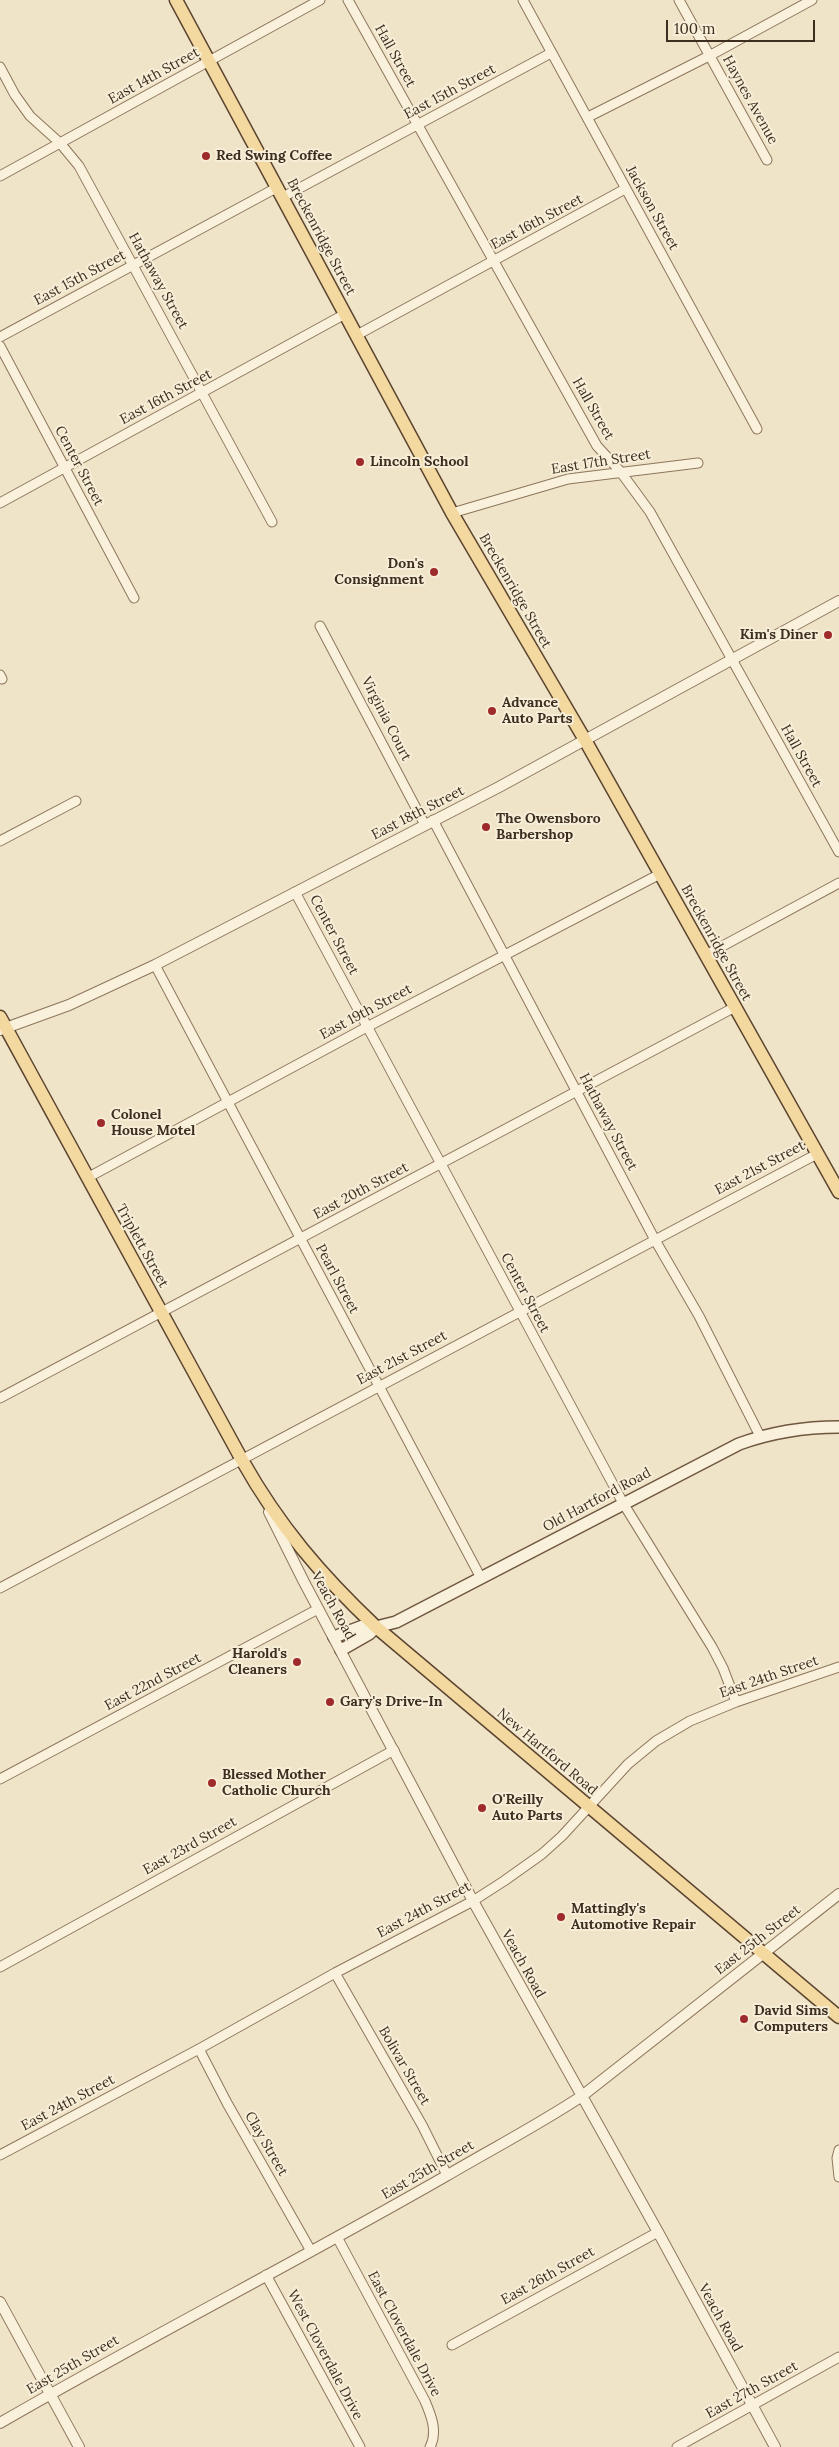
<!DOCTYPE html>
<style>
body{margin:0}
#map{position:relative;width:839px;height:2447px;overflow:hidden;background:#f0e4c8;font-family:Lora,serif}
canvas{display:block}
.scale{position:absolute;left:666px;top:20px;width:149px;height:22px;box-sizing:border-box;border:2px solid #3d2e20;border-top:0;padding-left:6px;font-size:15px;line-height:18px;white-space:nowrap;color:#3d2e20;-webkit-text-stroke:4px #f7eed8;paint-order:stroke}
</style>
<div id="map">
<canvas width="839" height="2447"></canvas>
<div class="scale">100 m</div>
</div>
<script>
const c = document.querySelector('canvas').getContext('2d');
c.lineJoin = 'round';
function trace(path, color, width, dash) { c.strokeStyle = color; c.lineWidth = width; c.lineCap = dash ? 'butt' : 'round'; c.setLineDash(dash || []); c.stroke(path); }
function write(font, color, halo, rows, align = 'center') {
  c.font = font + ' Lora,serif'; c.lineWidth = 4; c.setLineDash([]); c.textBaseline = 'middle'; c.strokeStyle = halo; c.fillStyle = color; for (const [text, x, y, turn = 0] of rows) {
    c.save(); c.translate(x, y); c.rotate((+turn || 0) * Math.PI / 180); c.textAlign = isNaN(turn) ? turn : align; if (halo) c.strokeText(text, 0, 0); c.fillText(text, 0, 0); c.restore();
  }
}
const minor = new Path2D(`
 M348,0L597,446L620,471L650,512L839,852
 M523,0L757,429
 M679,0L767,160
 M0,67L15,95L30,116L60,143L79,166L272,522
 M588,117L709,56L812,0
 M0,176L320,0
 M283,197L551,53
 M357,335L625,189
 M0,337L278,187
 M0,346L134,598
 M0,503L345,314
 M452,513L568,479L698,463
 M320,626L425,825
 M0,675L2,679
 M433,820L655,1240L699,1316L760,1436
 M0,841L76,801
 M295,892L623,1503L712,1647L723,1668L736,1702
 M706,955L839,883
 M155,965L481,1578
 M87,1178L367,1027L660,874
 M0,1398L735,1007
 M0,1588L817,1154
 M0,1779L318,1609
 M0,1967L394,1750
 M335,1973L422,2125L447,2175
 M199,2049L227,2103L311,2251
 M839,2150L837,2158L839,2177
 M0,2155L199,2049L335,1973L473,1901L504,1881L542,1854L562,1836L628,1764L656,1741L690,1721L736,1702L839,1667
 M337,2237L425,2401C431,2415 438,2432 430,2447
 M266,2275L360,2447
 M452,2345L658,2232
 M677,2447L839,2357`);
const tertiary = new Path2D(`
 M0,1030L69,1005L155,965L499,787L839,601
 M269,1512L304,1582L473,1901L658,2232L775,2447
 M0,2302L79,2447
 M0,2423C147,2338 298,2261 446,2176C492,2149 538,2125 582,2096L839,1894`);
const secondary = new Path2D(`
 M334,1637L363,1626L376,1627L396,1622L739,1444C772,1432 803,1427 839,1427
 M341,1650L369,1634L376,1627`);
const primary = new Path2D(`
 M176,0L452,513L585,740L839,1192
 M0,1017L242,1460C279,1526 321,1575 376,1627L839,2017`);
trace(minor, '#8d765c', 11);
trace(tertiary, '#8d765c', 12);
trace(secondary, '#6f573f', 14);
trace(primary, '#5b4430', 15);
trace(minor, '#faf1dc', 9);
trace(tertiary, '#faf1dc', 10);
trace(secondary, '#faf1dc', 11);
trace(primary, '#f3d9a0', 12);
for (const [x, y, r, color] of [
 [206,156,5,"#9e2a2b"],
 [360,462,5,"#9e2a2b"],
 [434,572,5,"#9e2a2b"],
 [828,635,5,"#9e2a2b"],
 [492,711,5,"#9e2a2b"],
 [486,827,5,"#9e2a2b"],
 [101,1123,5,"#9e2a2b"],
 [297,1662,5,"#9e2a2b"],
 [330,1702,5,"#9e2a2b"],
 [212,1783,5,"#9e2a2b"],
 [482,1808,5,"#9e2a2b"],
 [561,1917,5,"#9e2a2b"],
 [744,2019,5,"#9e2a2b"]
]) { const dot = new Path2D(); dot.arc(x, y, r, 0, 2 * Math.PI); c.fillStyle = color; c.fill(dot); trace(dot, '#f7eed8', 2); }
write('14px', '#3d2e20', '#f7eed8', [
 ["Hall Street",395,56,61],
 ["East 14th Street",154,76,-29],
 ["East 15th Street",450,92,-28],
 ["Haynes Avenue",750,100,61],
 ["Jackson Street",652,208,61],
 ["East 16th Street",537,222,-28],
 ["Breckenridge Street",321,237,62],
 ["East 15th Street",80,278,-28],
 ["Hathaway Street",158,281,61],
 ["East 16th Street",166,397,-28],
 ["Hall Street",593,409,60],
 ["East 17th Street",601,462,-9],
 ["Center Street",79,466,62],
 ["Breckenridge Street",515,591,60],
 ["Virginia Court",386,719,63],
 ["Hall Street",801,756,61],
 ["East 18th Street",418,813,-27],
 ["Center Street",334,935,62],
 ["Breckenridge Street",716,943,61],
 ["East 19th Street",366,1012,-28],
 ["Hathaway Street",608,1122,62],
 ["East 21st Street",760,1168,-28],
 ["East 20th Street",361,1191,-28],
 ["Triplett Street",142,1246,61],
 ["Pearl Street",337,1279,62],
 ["Center Street",525,1293,62],
 ["East 21st Street",402,1358,-28],
 ["Old Hartford Road",597,1500,-28],
 ["Veach Road",333,1606,61],
 ["East 24th Street",769,1677,-19],
 ["East 22nd Street",153,1682,-28],
 ["New Hartford Road",547,1752,40],
 ["East 23rd Street",190,1846,-29],
 ["East 24th Street",424,1910,-28],
 ["East 25th Street",758,1940,-38],
 ["Veach Road",523,1964,61],
 ["Bolivar Street",404,2066,60],
 ["East 24th Street",68,2103,-28],
 ["Clay Street",266,2144,60],
 ["East 25th Street",428,2170,-30],
 ["East 26th Street",548,2276,-29],
 ["Veach Road",720,2318,61],
 ["East Cloverdale Drive",404,2334,62],
 ["West Cloverdale Drive",325,2355,62],
 ["East 25th Street",73,2365,-30],
 ["East 27th Street",752,2390,-29]
]);
write('bold 14px', '#3d2e20', '#f7eed8', [
 ["Red Swing Coffee",216,156],
 ["Lincoln School",370,462],
 ["Don's",424,564,"right"],
 ["Consignment",424,580,"right"],
 ["Kim's Diner",818,635,"right"],
 ["Advance",502,703],
 ["Auto Parts",502,719],
 ["The Owensboro",496,819],
 ["Barbershop",496,835],
 ["Colonel",111,1115],
 ["House Motel",111,1131],
 ["Harold's",287,1654,"right"],
 ["Cleaners",287,1670,"right"],
 ["Gary's Drive-In",340,1702],
 ["Blessed Mother",222,1775],
 ["Catholic Church",222,1791],
 ["O'Reilly",492,1800],
 ["Auto Parts",492,1816],
 ["Mattingly's",571,1909],
 ["Automotive Repair",571,1925],
 ["David Sims",754,2011],
 ["Computers",754,2027]
], 'left');
</script>
